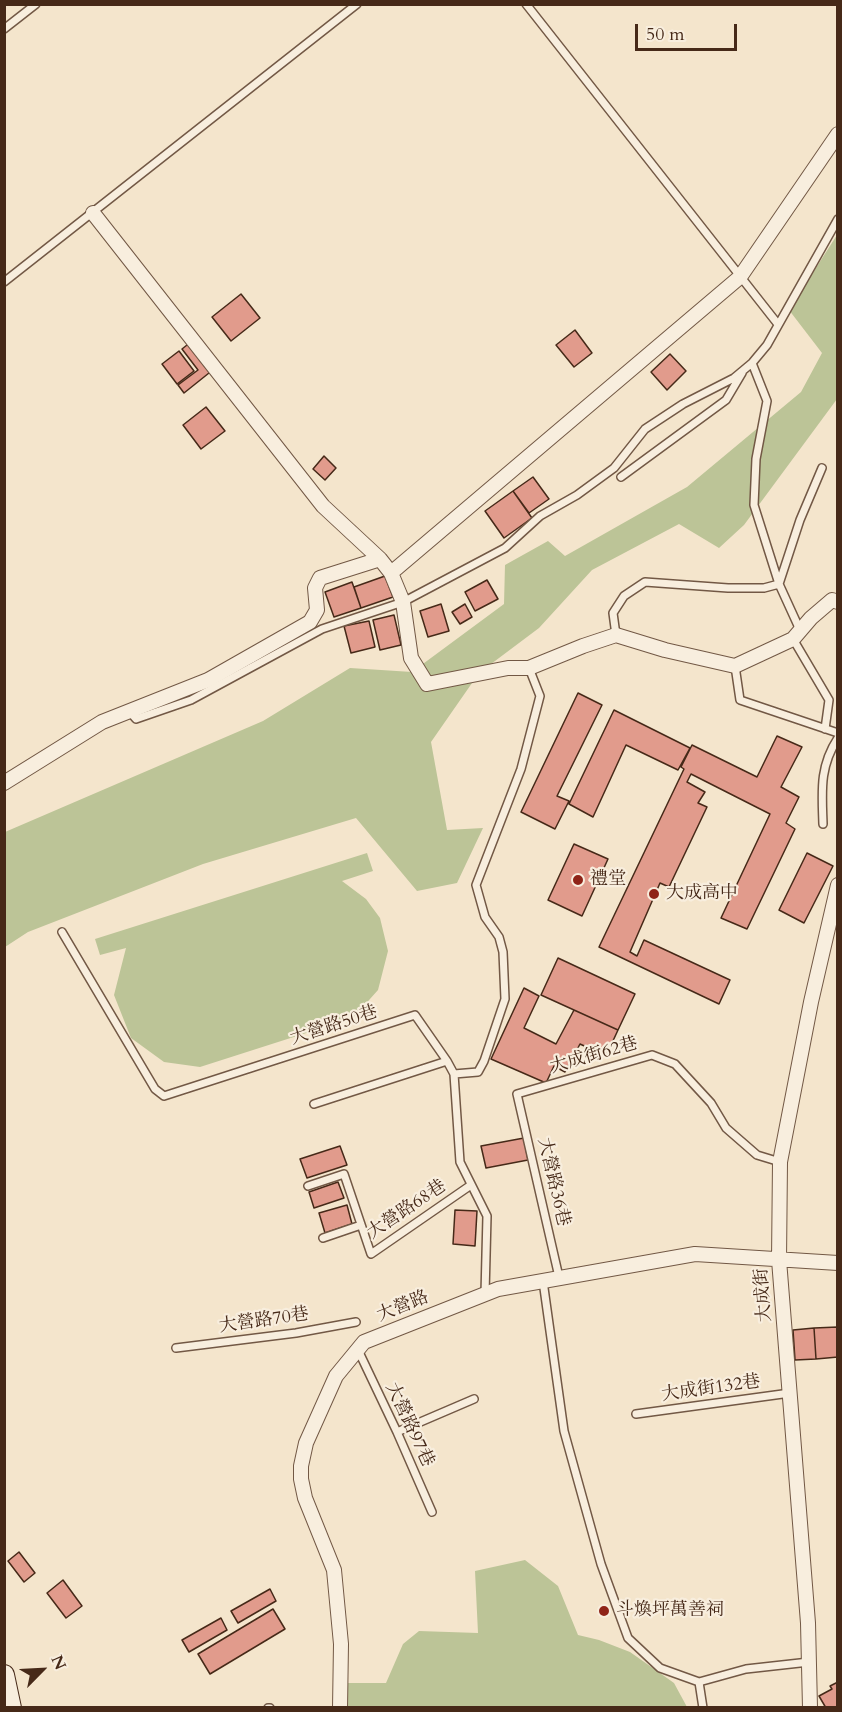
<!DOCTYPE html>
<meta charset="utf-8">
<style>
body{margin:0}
#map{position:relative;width:842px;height:1712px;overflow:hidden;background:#f4e5cc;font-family:Cardo,serif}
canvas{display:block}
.frame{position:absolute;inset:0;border:6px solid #462918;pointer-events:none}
.north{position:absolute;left:12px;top:1640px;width:60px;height:60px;-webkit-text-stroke:4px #f8eede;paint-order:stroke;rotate:66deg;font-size:16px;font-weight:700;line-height:24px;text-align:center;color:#462918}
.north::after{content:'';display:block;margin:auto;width:21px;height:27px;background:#462918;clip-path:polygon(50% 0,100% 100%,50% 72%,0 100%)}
.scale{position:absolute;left:635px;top:24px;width:102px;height:27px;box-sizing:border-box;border:3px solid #462918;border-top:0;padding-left:8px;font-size:18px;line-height:21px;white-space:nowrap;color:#462918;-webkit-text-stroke:4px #f8eede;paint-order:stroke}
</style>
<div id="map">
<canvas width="842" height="1712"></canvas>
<div class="frame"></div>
<div class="north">N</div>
<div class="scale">50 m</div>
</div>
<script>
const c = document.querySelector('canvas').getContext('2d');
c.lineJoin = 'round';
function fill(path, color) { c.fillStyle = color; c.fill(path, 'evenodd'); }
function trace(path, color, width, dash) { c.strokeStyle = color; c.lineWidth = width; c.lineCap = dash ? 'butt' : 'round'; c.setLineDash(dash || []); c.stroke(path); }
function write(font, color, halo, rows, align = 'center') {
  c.font = font + ' Cardo,"Noto Serif TC",serif'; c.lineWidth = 4.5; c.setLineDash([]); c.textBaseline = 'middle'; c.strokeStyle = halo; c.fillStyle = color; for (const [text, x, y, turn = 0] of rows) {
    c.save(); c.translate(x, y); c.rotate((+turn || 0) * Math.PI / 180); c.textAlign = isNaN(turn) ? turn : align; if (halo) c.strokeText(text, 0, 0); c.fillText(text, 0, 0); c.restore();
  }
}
fill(new Path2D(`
 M837,235V399L744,525L719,548L679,524L592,570L539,628L479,673L431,742L447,830L483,828L457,883L417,891L356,818L203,864L28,932L5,947V832L263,721L350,668L412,672L504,604L505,565L548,541L565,556L687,487L801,392L822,353L789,310Z
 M367,853L373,871L342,881L366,899L380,918L388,951L378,990L353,1018L200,1067L164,1062L131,1038L114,995L126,948L100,955L95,939Z
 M525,1560L558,1586L578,1635L599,1640L630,1652L674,1683L687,1707L345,1708L347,1683H386L403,1644L419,1631L478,1633L475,1571Z`), '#bcc497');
const building = new Path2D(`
 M241,294L260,318L231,341L212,317Z
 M575,330L592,353L574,367L556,345Z
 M192,341L214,369L184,393L178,385L198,370L182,349Z
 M179,351L194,371L177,384L162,364Z
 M670,354L686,371L667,390L651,372Z
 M206,407L225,431L201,449L183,425Z
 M324,456L336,468L325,480L313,469Z
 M533,477L549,499L529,513L513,491Z
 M513,491L532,518L504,538L485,511Z
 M385,576L393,597L361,608L354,587Z
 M487,580L498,599L475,611L465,592Z
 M352,582L361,608L334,617L325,592Z
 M441,604L449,631L428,637L420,611Z
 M465,604L472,617L460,624L452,612Z
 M394,615L401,645L380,650L373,620Z
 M369,621L375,647L351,653L344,626Z
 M578,693L602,705L557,796L569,801L555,829L521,812Z
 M614,710L690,748L678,770L626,745L593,817L569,804Z
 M777,736L802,747L781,787L799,797L786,823L795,829L747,929L721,918L770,814L691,774L687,782L705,792L698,803L707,807L669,887L660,883L630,952L637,956L644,940L730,980L719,1004L599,947L684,769L681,767L692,745L757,777Z
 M574,844L608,859L582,916L548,900Z
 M807,853L833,866L804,923L779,910Z
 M558,958L635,994L618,1030L541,995Z
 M524,988L539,996L524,1028L556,1044L574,1010L618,1030L606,1056L580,1044L565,1072L554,1066L546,1083L491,1059Z
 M524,1138L528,1160L486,1168L481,1146Z
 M340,1146L347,1165L307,1178L300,1159Z
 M338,1182L344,1198L314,1208L309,1192Z
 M347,1205L352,1224L325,1233L319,1213Z
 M455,1210L477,1211L475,1246L453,1244Z
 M838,1327V1357L816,1359L814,1328Z
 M814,1328L816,1359L795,1360L793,1330Z
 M19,1552L35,1573L24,1582L8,1561Z
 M63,1580L82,1606L66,1618L47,1593Z
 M270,1589L276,1601L238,1623L231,1611Z
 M273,1609L285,1629L210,1674L198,1654Z
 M221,1618L227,1630L189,1652L182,1640Z
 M838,1682V1708H826L819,1696L832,1689L830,1686Z`);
fill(building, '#e19b8c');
trace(building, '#462918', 1.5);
const service = new Path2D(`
 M526,4L777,323
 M4,29L36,4
 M4,282L357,4
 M752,363L767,401L756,459L754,505L779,584L800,630
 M621,477L726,400L742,373
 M616,635L613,613L624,596L645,582L728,588H764L779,584L800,520L822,468
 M793,639L829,700L825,729
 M735,666L740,700L838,733
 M129,711L136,719L191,700L322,629L403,602L505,548L540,516L577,495L614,468L645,429L683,404L734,378L752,363L767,345L838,219
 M823,824C822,792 819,767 838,738
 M62,932L155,1089L164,1096L415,1015L447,1061L454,1074L460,1162L487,1216L485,1294
 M454,1074L478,1072L484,1061L505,999L503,952L499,937L485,917L476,885L521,769L540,696L529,668
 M314,1104L447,1061
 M308,1186L344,1174L371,1254L471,1185
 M323,1238L361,1225
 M559,1277L517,1094L652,1055L675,1064L711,1103L726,1128L757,1155L780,1162
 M543,1281L564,1431L601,1564L628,1638L660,1668L699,1682L746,1669L809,1662
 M176,1348L296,1333L356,1322
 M358,1350L397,1432L432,1512
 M636,1414L790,1393
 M397,1432L474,1399
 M699,1682L703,1708
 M268,1708H270`);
const minor = new Path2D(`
 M93,213L323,506L380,559L391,573L403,602L411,658L427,684L508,668H529L583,646L616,635L665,650L735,666L793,639L811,618L832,600L838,602
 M391,573L740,277L838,134
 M4,783L102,722L208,680L310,622L317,610L315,588L320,578L380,559
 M340,1708L341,1644L334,1570L305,1498L301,1479V1466L306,1443L336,1376L364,1342L498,1289L695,1254L838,1263
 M810,1708L808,1623L779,1260L780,1162L811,1002L838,885`);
const secondary = new Path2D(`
 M4,1675L11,1708`);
trace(service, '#725845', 10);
trace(minor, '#725845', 16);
trace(secondary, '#462918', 22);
trace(service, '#f8eede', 7);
trace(minor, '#f8eede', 14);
trace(secondary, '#f8eede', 20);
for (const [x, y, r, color] of [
 [578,880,6,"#8f2418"],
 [654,894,6,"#8f2418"],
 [604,1611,6,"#8f2418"]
]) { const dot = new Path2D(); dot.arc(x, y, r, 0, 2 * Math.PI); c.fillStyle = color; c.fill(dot); trace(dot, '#f8eede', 2); }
write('18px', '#462918', '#f8eede', [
 ["禮堂",590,880],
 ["大成高中",666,894],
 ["斗煥坪萬善祠",616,1611]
], 'left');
write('18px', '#462918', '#f8eede', [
 ["大營路50巷",334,1026,-18],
 ["大成街62巷",594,1056,-16],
 ["大營路36巷",553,1182,77],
 ["大營路68巷",407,1210,-34],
 ["大成街",764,1295,-94],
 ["大營路",403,1307,-22],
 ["大營路70巷",264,1321,-8],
 ["大成街132巷",711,1389,-8],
 ["大營路97巷",409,1425,65]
]);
</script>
